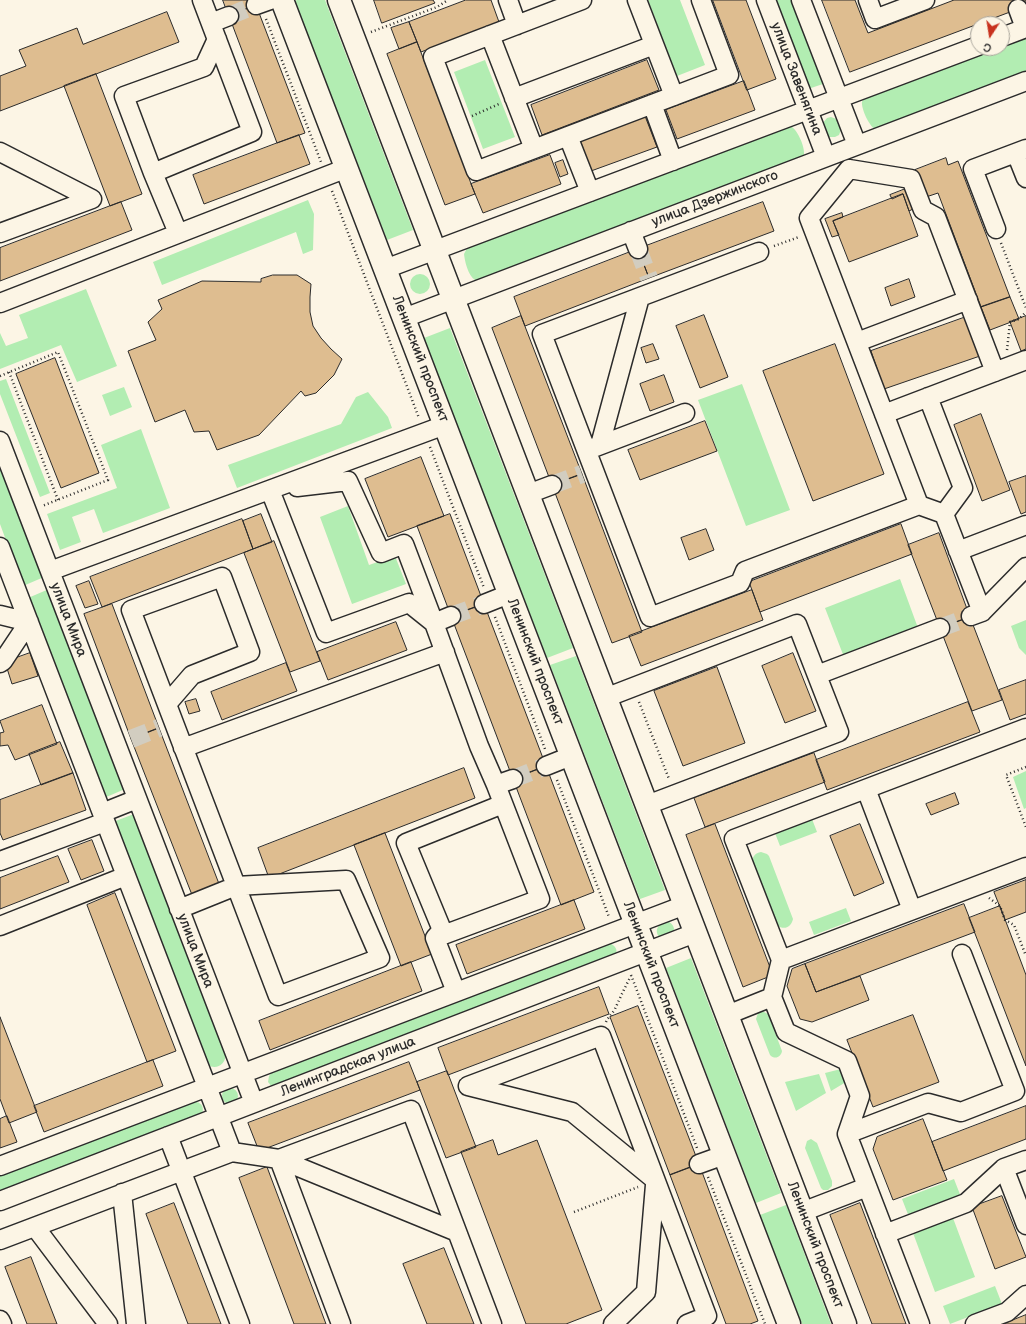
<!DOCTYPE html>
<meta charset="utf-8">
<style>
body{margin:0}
#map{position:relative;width:1026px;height:1324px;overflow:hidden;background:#fcf5e5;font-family:"Balsamiq Sans",sans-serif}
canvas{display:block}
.north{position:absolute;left:970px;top:16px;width:40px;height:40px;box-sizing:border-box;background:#fcf5e5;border:1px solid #a8a49b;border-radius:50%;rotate:192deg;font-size:11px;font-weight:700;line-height:16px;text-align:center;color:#2b2b2b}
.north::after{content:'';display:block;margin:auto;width:14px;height:18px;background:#c8321e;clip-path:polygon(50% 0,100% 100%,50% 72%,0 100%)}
</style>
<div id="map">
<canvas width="1026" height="1324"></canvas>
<div class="north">С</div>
</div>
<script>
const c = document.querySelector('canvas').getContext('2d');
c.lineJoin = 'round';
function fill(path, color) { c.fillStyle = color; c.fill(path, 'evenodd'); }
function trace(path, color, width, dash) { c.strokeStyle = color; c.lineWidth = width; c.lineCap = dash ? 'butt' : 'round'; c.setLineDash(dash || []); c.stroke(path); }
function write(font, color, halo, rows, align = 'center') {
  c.font = font + ' "Balsamiq Sans",sans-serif'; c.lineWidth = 3; c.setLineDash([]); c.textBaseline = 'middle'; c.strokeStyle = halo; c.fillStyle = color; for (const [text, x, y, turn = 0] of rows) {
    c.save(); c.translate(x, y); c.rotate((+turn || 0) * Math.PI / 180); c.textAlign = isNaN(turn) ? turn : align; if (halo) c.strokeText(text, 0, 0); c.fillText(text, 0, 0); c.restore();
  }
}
fill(new Path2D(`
 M297,0H325L413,230L387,240L295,1Z
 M648,0H680L705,65L677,76Z
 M774,0H794L826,83L808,89Z
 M1026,34V73L875,129C869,126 861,108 862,102C863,98 866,96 869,94L990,48H1002V44Z
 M485,60L515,137L483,149L454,72Z
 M831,117L839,120L842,127L839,135L835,137H828L822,124L827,118Z
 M790,126C797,128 805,147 804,154C803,157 802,157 800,159L477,281C469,278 465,263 464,254L467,248Z
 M308,200L314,214L313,250L303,254L296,232L162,285L153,262Z
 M410 284a10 10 0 1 1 20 0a10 10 0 1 1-20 0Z
 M86,289L117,366L77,382L61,345L0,369V333L6,346L28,338L19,315Z
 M450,328L573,648L547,658L424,338Z
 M6,379L50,493L40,497L0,394V381Z
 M742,384L790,510L746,526L698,400Z
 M124,387L132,407L110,416L102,395Z
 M368,392L388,417L392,428L237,488L228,465L341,424L356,397Z
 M141,429L170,508L103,533L94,509L72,517L81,542L60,550L47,514L117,488L101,445Z
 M0,461L44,577L23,586L0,524Z
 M348,506L369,565L395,556L406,584L352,604L320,517Z
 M900,579L918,628L844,657L825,608Z
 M49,589L125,789L104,798L28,598Z
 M1026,620V655L1019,648L1011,626Z
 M576,656L665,890L640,899L550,665Z
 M1026,771V808L1024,809L1013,777Z
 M134,814L226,1054C225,1065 217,1070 207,1065L113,822Z
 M812,819L817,832L780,846L775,833Z
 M761,852L767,854L769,856L793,919C791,928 783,931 776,924L752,862C753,856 755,853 761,852Z
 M846,908L851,921L814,935L809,922Z
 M665,921C672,922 675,926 674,934L659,937C654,930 658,925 665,921Z
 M609,943C615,945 618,949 616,956L272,1087L268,1082L269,1076L273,1071Z
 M691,958L781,1193L756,1203L666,968Z
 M762,1011L768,1014L782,1051C781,1057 775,1060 770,1055L756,1019L758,1013Z
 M841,1069L846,1082L831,1091L825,1073Z
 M819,1074L826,1093L796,1111L785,1082Z
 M222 1096a8 8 0 1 1 16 0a8 8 0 1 1-16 0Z
 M192,1102C200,1101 205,1106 202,1114L0,1194V1175Z
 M811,1139L817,1143L832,1181V1186L828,1190H823L821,1188L805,1148L807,1141Z
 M954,1179L961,1197L909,1217L902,1199Z
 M786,1205L831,1324H802L760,1215Z
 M953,1218L975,1277L935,1292L913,1233Z
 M995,1286L1002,1304L950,1324L943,1306Z`), '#b2edb2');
const building = new Path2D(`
 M223,0H254L256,5L229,16Z
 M374,0H433L435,3L382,23Z
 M466,0H491L499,22L421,52L409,22Z
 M713,0H746L776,79L747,90Z
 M822,0H855L868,33L954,0H1026V6L850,72Z
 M256,5L305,133L277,143L229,16Z
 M167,12L179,42L0,111V76L26,66L19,50L77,28L83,44Z
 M409,22L417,42L399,49L391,28Z
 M417,42L475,194L445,205L387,54Z
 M647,60L659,90L542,135L531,105Z
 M96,74L142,194L110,206L64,86Z
 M744,81L755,110L677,139L666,110Z
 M645,116L657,147L591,171L580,140Z
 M299,135L310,164L204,204L193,175Z
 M550,155L561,184L483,213L471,184Z
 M946,158L948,165L958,161L1010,297L981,307L938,193L926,197L915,170Z
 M563,160L568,174L560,177L555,163Z
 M908,188L915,208L909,211L903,194L892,199L890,195Z
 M903,194L918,236L849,262L833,221Z
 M121,202L132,230L0,281V248Z
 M763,202L774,231L649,278L638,249Z
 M842,213L843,217L833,221L839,235L832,237L825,219Z
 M638,249L649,278L525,326L514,297Z
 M273,275H297L311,284L310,297V312L313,326L321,338L331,349L342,359L334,375L316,393L305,396L301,391L259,435L217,450L209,431L194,432L185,410L155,422L128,351L156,340L148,322L162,309L158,300L202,281L261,282V279Z
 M909,279L915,297L891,306L885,288Z
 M1010,297L1019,319L990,330L981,307Z
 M704,315L728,377L700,388L676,326Z
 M521,316L582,474L552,485L492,328Z
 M1026,316V349L1021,351L1010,322Z
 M966,317L980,356L884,389L871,351Z
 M653,344L659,359L646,363L641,348Z
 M835,344L884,474L813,501L763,371Z
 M55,358L99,473L61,488L16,374Z
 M664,375L674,402L650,411L640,384Z
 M981,414L1010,490L982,501L954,425Z
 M705,421L717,451L640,480L628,450Z
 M421,457L444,516L388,537L365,479Z
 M582,474L642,632L612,643L552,485Z
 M1026,476V512L1021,514L1009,482Z
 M261,514L272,542L253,549L243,521Z
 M450,514L484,604L451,616L417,526Z
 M242,519L253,549L102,607L90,577Z
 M901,524L912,554L760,612L749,582Z
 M706,529L714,550L689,560L681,538Z
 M939,533L970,617L940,628L908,545Z
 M274,541L320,661L290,672L244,553Z
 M89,581L98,604L85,608L76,586Z
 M752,590L763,620L641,666L629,636Z
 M112,604L159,728L131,739L84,614Z
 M484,604L546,766L513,779L451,616Z
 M970,617L1002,700L972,711L940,628Z
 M396,622L407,650L328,680L317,652Z
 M30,653L38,676L12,684L5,662Z
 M793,653L816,711L785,723L762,666Z
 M286,663L297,691L222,720L211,692Z
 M717,667L745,743L683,766L654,691Z
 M1026,680V714L1010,720L999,690Z
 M196,699L200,711L189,714L185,702Z
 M968,702L980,732L827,790L816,760Z
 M42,705L57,744L15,760L8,745L0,746V733L4,732L0,721Z
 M159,728L221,889L194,900L131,739Z
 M60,742L73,773L41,785L29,754Z
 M814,753L825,782L705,827L694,798Z
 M546,766L594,892L561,905L513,779Z
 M464,768L475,798L269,878L258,848Z
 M73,773L86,810L3,840L0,833V800Z
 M955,793L959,804L931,815L926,804Z
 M715,824L773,975L743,987L686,835Z
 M860,824L884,883L854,896L830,836Z
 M385,833L432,954L401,966L354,845Z
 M92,840L104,871L81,880L68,849Z
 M58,856L69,882L0,909V878Z
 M1026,880V912L1005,920L994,892Z
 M115,893L176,1051L147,1062L87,905Z
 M574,900L585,929L467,974L456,945Z
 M964,904L975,932L816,992L805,964Z
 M1000,906L1026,975V1066L969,918Z
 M411,962L422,991L270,1050L259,1021Z
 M805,964L816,992L860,976L869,1000L812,1022L800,1019L787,986L792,969Z
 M599,987L609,1014L448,1075L438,1048Z
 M638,1006L699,1164L670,1175L610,1017Z
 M913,1015L939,1082L873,1107L847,1040Z
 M0,1017L37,1112L9,1123L0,1099Z
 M153,1060L163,1086L44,1132L34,1106Z
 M409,1062L420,1090L259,1151L248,1123Z
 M447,1071L476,1147L446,1158L417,1082Z
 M1026,1106V1139L943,1171L932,1142Z
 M7,1116L17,1142L0,1148V1119Z
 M923,1119L947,1180L893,1200L873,1149L877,1137Z
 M493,1140L498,1155L537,1140L602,1310L566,1324H526L461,1152Z
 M699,1164L758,1321L750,1324H726L670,1175Z
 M267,1167L326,1324H294L239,1178Z
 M1002,1196L1026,1257L995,1269L972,1207Z
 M174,1203L221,1324H188L146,1214Z
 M860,1203L906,1324H872L830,1215Z
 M444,1248L474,1324H427L403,1264Z
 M31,1257L57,1324H27L5,1267Z
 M1026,1315V1324H1003Z`);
fill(building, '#debd90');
trace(building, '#2b2b2b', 1);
trace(new Path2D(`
 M229,16L256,5
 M638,249L649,278
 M552,485L582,474
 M451,616L484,604
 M940,628L970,617
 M131,739L159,728
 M513,779L546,766`), '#d2cdc0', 18, [18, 9]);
const minor = new Path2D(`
 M508,0L517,25
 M582,0L433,57L476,171L729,75L701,0
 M637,0L674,96
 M766,0L826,157
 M801,0L857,145
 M868,0L875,19L925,0
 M256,5L270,0
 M1018,9L1025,28
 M211,23L229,16
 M490,35L534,149
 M1002,37L1026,28
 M514,98L654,45
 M652,104L673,161
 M568,136L590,192
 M0,152L92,199L0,233
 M1016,153L1026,178
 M849,169L809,218L919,505
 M849,169L911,179L923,210L936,217L995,372
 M153,173L252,132L202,0
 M996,229L973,169L1026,149
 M631,231L638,249
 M178,233L153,173L124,96L204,67L217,39
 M759,252L542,334L650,617L740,583L745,571L919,505L944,514L982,612
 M385,269L978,46
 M0,303L347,168
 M404,318L1026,81
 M857,342L968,300
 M928,397L963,488L944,514
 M884,414L1026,360
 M0,441L254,1103
 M600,445L640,297
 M593,448L685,413
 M297,487L348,481L381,553L404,544L434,623L451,616
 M270,490L326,633L409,603L434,623L479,746L496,785L540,899L435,938
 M528,494L552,485
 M0,547L232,1152L279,1159L457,1232
 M958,551L1026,525
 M50,571L445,425
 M484,604L509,594
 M0,615L29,622L3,661L0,663
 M971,616L982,612L1026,567
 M817,675L940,628
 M605,698L797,624L839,732L647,805
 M167,704L192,675L250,652L222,577L131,610C180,739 229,867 278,996L380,958L346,880L236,886L179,909
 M183,748L445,652
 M546,766L571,756
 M496,785L513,779
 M866,789L912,910
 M102,813L137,799
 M0,861L105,822
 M0,926L126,876
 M435,938L442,930L406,843L503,804
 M435,938L456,992
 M781,960L1026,867
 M772,997L786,1032L847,1061L860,1096L847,1134
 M727,1015L772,997L781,960L734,839L1026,728
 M468,1086L601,1036L707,1316L687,1324
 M468,1086L572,1112L655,1180
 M168,1136L240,1324
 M279,1159L411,1110L492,1324
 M279,1159L341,1324
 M699,1164L724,1155
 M0,1166L685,905
 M1004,1168L1026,1225
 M122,1193L136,1324
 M0,1201L695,933
 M802,1212L867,1187
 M35,1227L108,1324
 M885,1234L966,1203L1004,1168L1026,1160
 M0,1240L232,1152
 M0,1320L2,1324
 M613,1324L646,1292L655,1185
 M920,1324L847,1134L928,1103L961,1112L1015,1091L962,954
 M975,1324L1007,1312L1026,1295`);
const major = new Path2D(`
 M282,0L789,1324
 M339,0L845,1324`);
trace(minor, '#2b2b2b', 21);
trace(major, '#2b2b2b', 25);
trace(new Path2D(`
 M266,19L321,162
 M371,32L437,7L448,0
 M472,116L499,104
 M332,191L419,418
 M1001,243L1026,308
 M774,246L799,237
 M1007,350L1010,322L1019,319L1026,312
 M9,372L58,500
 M0,376L58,352L108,480L42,506
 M430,447L484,588
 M495,617L545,749
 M639,702L669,779
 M1026,767L1006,775L1026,827
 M557,780L609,917
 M989,898L1000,906L1005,920L1014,925L1026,956
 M631,975L697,1148
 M606,1022C608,1017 612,1014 615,1009C620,998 625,987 631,976
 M708,1177L765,1324
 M574,1212L638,1187`), '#2b2b2b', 2.5, [1, 3]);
trace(minor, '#fcf5e5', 18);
trace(major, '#fcf5e5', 22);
write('14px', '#2b2b2b', '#fcf5e5', [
 ["улица Завенягина",796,79,69],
 ["улица Дзержинского",715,199,-21],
 ["Ленинский проспект",420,359,69],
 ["улица Мира",68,620,69],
 ["Ленинский проспект",535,662,69],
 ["улица Мира",195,951,69],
 ["Ленинский проспект",651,965,69],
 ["Ленинградская улица",348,1067,-21],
 ["Ленинский проспект",815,1245,69]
]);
</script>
